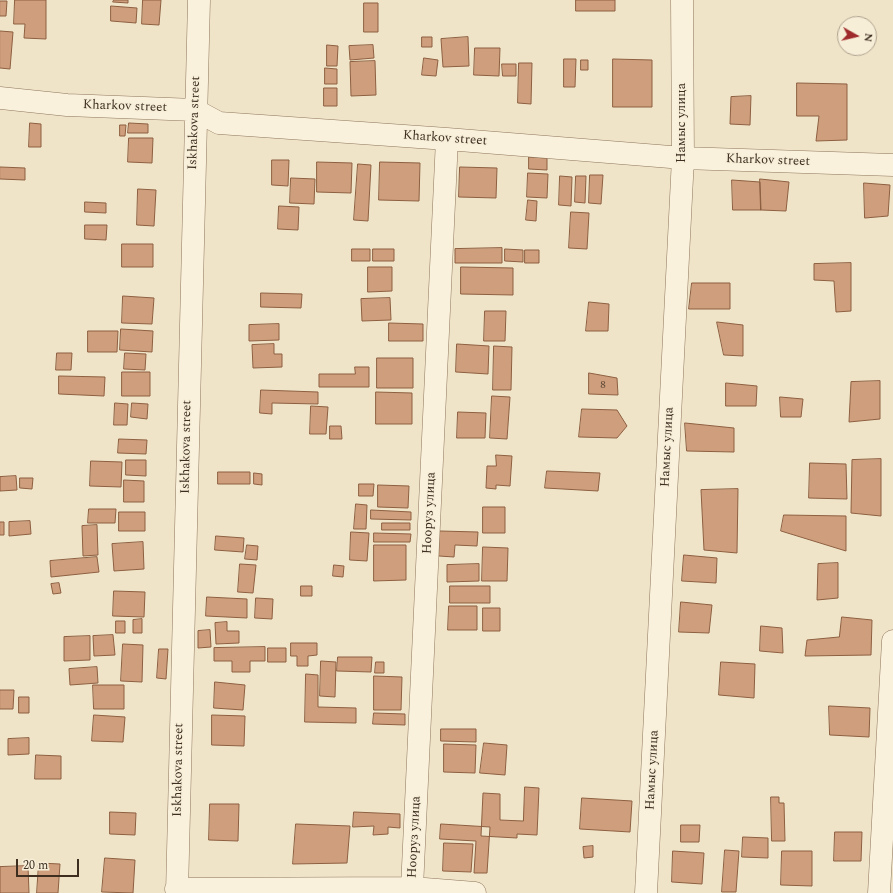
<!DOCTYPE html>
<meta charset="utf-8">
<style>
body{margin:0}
#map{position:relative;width:893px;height:893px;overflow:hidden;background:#f0e4c8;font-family:Spectral,serif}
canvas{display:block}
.north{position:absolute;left:837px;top:16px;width:40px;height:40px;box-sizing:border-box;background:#f7eed8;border:1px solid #ada18e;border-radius:50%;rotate:98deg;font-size:11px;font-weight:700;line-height:16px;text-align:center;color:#3d2e20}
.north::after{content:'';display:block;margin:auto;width:14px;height:18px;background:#9e2a2b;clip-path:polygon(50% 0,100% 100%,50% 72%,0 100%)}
.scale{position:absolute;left:16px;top:859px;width:63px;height:18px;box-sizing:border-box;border:2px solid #3d2e20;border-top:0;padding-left:5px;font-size:12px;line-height:14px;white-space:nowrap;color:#3d2e20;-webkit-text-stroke:3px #f7eed8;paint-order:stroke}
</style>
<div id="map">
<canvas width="893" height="893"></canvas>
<div class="north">N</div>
<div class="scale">20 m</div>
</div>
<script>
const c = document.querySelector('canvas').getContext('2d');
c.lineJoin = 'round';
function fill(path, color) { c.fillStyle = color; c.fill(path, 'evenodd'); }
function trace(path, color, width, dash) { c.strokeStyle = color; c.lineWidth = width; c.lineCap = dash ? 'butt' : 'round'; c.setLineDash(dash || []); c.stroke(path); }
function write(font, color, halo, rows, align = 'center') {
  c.font = font + ' Spectral,serif'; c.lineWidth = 3; c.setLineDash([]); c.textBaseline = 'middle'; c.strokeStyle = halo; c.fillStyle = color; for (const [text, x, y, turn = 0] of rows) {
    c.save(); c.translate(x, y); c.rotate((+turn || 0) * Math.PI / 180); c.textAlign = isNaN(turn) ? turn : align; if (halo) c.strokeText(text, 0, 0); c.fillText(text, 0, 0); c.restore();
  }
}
const building = new Path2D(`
 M15,0H46V39L24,38L25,24H14Z
 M114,0H128V3L113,2Z
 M143,0H161L159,25L142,24Z
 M576,0H615V11H576Z
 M0,1H7L6,16H0Z
 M364,3H378V32H364Z
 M111,6L137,8L136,23L111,21Z
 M0,31L13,32L10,69L0,68Z
 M422,37H432V47H422Z
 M468,37L469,66L443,67L441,39Z
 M327,45L338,46L337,66H327Z
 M373,45L374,58L350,60L349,46Z
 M475,48H500L499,76L474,75Z
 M424,58L438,60L436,76L422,75Z
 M564,59H576L575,87H564Z
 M613,59L652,60V107H613Z
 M581,60H588V70H581Z
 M375,61L376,95L351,96L350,62Z
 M519,63H532L531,104L518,103Z
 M502,64H516V76H503Z
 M325,68L337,69V84H325Z
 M797,83L847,84V140L816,141L819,116H797Z
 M324,88H337V106H324Z
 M751,96L750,125L730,124L731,97Z
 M30,123L41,124V147H29Z
 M129,123L148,124V133H128Z
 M120,125H126L125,136H120Z
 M129,138H153L152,163L128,162Z
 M529,157L547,158V170L529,169Z
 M272,160H289L288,186L272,185Z
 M317,162L352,163L351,193L317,192Z
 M380,162L420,163L419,201L379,200Z
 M358,164L371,165L368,221L354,220Z
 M0,167L25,168V180L0,179Z
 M460,167L497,168L496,198L459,197Z
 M528,173L548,174L547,198L527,197Z
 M590,175H603L601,204L589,203Z
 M560,176L572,177L571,206L559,205Z
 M576,176H586L585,203L575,202Z
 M291,178L315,179L314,204L290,203Z
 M760,179L789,182L786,211L761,210Z
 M732,180L760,182L761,210H733Z
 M864,183L890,185L888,216L865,218Z
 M138,189L156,190L154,226L137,225Z
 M528,200L537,201L536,221L526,220Z
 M85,202L106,203V213L85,212Z
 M279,206L299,207L298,230L278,229Z
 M571,212L589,213L587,249L569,248Z
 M85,225H107L106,240L85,239Z
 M122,244H153V267H122Z
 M502,248V263H455V249Z
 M352,249H370V261H352Z
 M373,249H394V261H373Z
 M505,249L523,250V262L505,261Z
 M525,250H539V263H525Z
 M851,263V311L836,312L834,281L814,280V264Z
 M368,267H392V291L368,292Z
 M461,267L513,268V295L461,294Z
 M692,283H730V309H689Z
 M261,293L302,294L301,308L261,307Z
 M123,296L154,298L152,324L122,323Z
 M390,298L391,320L362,321L361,299Z
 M589,302L609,304L608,331H586Z
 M485,311H506L505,341H484Z
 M717,322L743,325V356L724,355Z
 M389,323L423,324V341H389Z
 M279,324V340L249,341V325Z
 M121,329L153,331L152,352L120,350Z
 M88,331H118L117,352H88Z
 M274,344V354H282V367L253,368L252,345Z
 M457,344L489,346L488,374L456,372Z
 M494,346L512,347L511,390H493Z
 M57,353H72L71,370H56Z
 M125,353L146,354L145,370L124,369Z
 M377,358H413V388H377Z
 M355,367H369V387H319V374H355Z
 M122,372H150V396H122Z
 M589,373L617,378L618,395L589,394Z
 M59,376L105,377L104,396L59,394Z
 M880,381V419L849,422L851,382Z
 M726,383L757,386L756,406H726Z
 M261,390L318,392V404L272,403V414L260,413Z
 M376,392L412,393V424H376Z
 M492,396L510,397L507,439L490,438Z
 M780,397L803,399L801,417H781Z
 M115,403L128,404L127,425H114Z
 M132,403L148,404L147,419L131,417Z
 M311,406L328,407L326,434H310Z
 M582,409L617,410L627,426L617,438L579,437Z
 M458,412L486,413L485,438H457Z
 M685,423L734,428V452L687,451Z
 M330,426H341L342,439H330Z
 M119,439L147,440L146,454L118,453Z
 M496,455L512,456L510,486L496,485V489L486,488L487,466H496Z
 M881,459V516L851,513L852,460Z
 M126,460H146V476L126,475Z
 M91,461L122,462L121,487L90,486Z
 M810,463L846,464L847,499L809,498Z
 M547,471L600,473L598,491L545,488Z
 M218,472H250V484H218Z
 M254,473L262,474V485L254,484Z
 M16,476L17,490L0,491V477Z
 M20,478H33L32,489L20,488Z
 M124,480L144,481V502H124Z
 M359,484H374L373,496H359Z
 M378,485L409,486L408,508L378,507Z
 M738,489L737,553L704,550L701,490Z
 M356,504L367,505L366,529H354Z
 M483,507H505V533H483Z
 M89,509H116L115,523H88Z
 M371,510L411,512V520L371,519Z
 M119,512H145V531H119Z
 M784,515L846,516V551L781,531Z
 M30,521L31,534L9,536V522Z
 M0,522H4V535H0Z
 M382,523H410V530H382Z
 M97,525L98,555L83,556L82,526Z
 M440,531L478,532L477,546L455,545L454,557L439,556Z
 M351,532L369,533L367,561L350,560Z
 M374,533L411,534L410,542H374Z
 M216,536L244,538L243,552L215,550Z
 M143,542L144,569L114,571L112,544Z
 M247,545L258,546L257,560L245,559Z
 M374,545H406V580L374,581Z
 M483,547L508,548L507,581H482Z
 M684,555L717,558L716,583L682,581Z
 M97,557L99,572L51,577L50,561Z
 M838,563V598L817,600L818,564Z
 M240,564L256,565L253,593L238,592Z
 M479,564V581L447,582V565Z
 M334,565L344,566L343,577L333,576Z
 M59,583L61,593L53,594L51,584Z
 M301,586H312V596H301Z
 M450,586H490V603H450Z
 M114,591L145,592L144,617L113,616Z
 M207,597L247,599V618L206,616Z
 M256,598L273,599L272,619L255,618Z
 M681,602L712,605L709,633L679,632Z
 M449,606H477V630H448Z
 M483,608H500V631H483Z
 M842,617L872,620L871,655L805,656L807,640L839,637Z
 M142,619V633H133V620Z
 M116,621H125V633H116Z
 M227,622V631H239V643L216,644L215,623Z
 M761,626L782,628L783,653L760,651Z
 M210,630L211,647L198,648V631Z
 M113,635L115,655L94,656L93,636Z
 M90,636V660L64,661V637Z
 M291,643H317V655L308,656V666H297V656H291Z
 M123,644L143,645L142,682L121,681Z
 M265,647V661H250V672H232V661H214V648Z
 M268,648H286V662H268Z
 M159,649H168L166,679L157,678Z
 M338,657H372L371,672L337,671Z
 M321,661L336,662L335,697L320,696Z
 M376,662H384V673H375Z
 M721,662L755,664L754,698L719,695Z
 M97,667L98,683L70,685L69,669Z
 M306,674L318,675V707L356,708V723L305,722Z
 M374,676L402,677L401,710H374Z
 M215,682L245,685L243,710L214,708Z
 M93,685H124V709H94Z
 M0,690H14L13,709H0Z
 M19,697H29V713H19Z
 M829,706L870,708L869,737L830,735Z
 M374,713L405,714V725L373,724Z
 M94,715L125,717L123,742L92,741Z
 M212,715L245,716L244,746L212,745Z
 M441,729H476V742L441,741Z
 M29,738V754L8,755V739Z
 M484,743L507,745L505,775L480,773Z
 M444,744L476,745L475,773L444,772Z
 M36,755L61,756V779H35Z
 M525,787L539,788L537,835L517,834V838L481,836L483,793L500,794V820L523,821Z
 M771,797H779V803H784L785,841H772Z
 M582,798L632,801L630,832L580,829Z
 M210,804H239L238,841L209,840Z
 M110,812L136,813L135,835L110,834Z
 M354,812L400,814V828L388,827V834L373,835L374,826L353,827Z
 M296,824L350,826L347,863L293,864Z
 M441,824L490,827L487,873H474L476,841L440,839Z
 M681,825H700L699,842H681Z
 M835,832H862L861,861H834Z
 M743,837L768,838V858L742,857Z
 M444,843L473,844L471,872L443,871Z
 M593,846V857L584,858L583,847Z
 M725,850L739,851L736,892H722Z
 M673,851L704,853L702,884L672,882Z
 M782,851H812V886L781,885Z
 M105,858L135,860L133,893L102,892Z
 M39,863L60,864L58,893H37Z
 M28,866L29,893H0V867Z`);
fill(building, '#cf9f7d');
trace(building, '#8d5f41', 1);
const minor = new Path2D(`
 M0,98L67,105L195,110L219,123L447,139L683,158L893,165
 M412,888L447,139
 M176,889L412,888L475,893
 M177,893L199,0
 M646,893L683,158L682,0
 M879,893L893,641`);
trace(minor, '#8d765c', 23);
trace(minor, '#faf1dc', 22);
write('11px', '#624a37', null, [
 ["8",603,386]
]);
write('13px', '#3d2e20', '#f7eed8', [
 ["Kharkov street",125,107,2],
 ["Iskhakova street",195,123,-88],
 ["Намыс улица",682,123,-90],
 ["Kharkov street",445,139,4],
 ["Kharkov street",768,161,2],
 ["Iskhakova street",187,447,-89],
 ["Намыс улица",668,447,-87],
 ["Нооруз улица",430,513,-87],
 ["Iskhakova street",179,770,-89],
 ["Намыс улица",653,770,-87],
 ["Нооруз улица",415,837,-87]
]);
</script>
